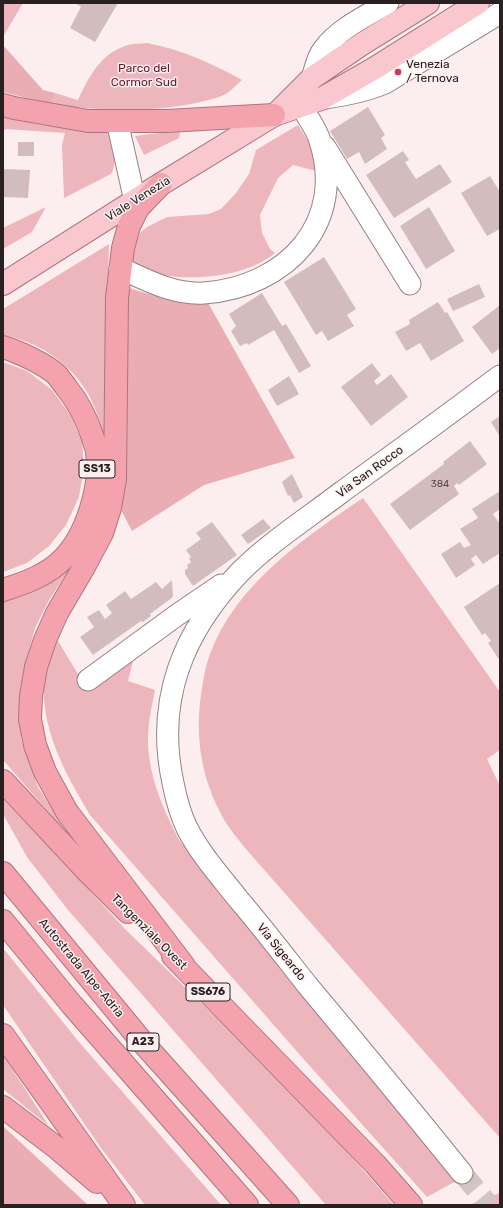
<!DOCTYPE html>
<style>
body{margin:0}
#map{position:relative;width:503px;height:1208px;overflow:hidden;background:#fceeef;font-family:Rubik,sans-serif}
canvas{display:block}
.frame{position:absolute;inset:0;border:4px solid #292021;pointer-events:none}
</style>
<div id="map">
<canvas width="503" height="1208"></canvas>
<div class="frame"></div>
</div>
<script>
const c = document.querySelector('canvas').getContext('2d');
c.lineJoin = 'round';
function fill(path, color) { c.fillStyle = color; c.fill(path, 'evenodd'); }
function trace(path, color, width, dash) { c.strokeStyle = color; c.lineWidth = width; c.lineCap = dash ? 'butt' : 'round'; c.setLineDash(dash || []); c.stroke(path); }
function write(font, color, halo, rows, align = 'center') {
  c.font = font + ' Rubik,sans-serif'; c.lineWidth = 3; c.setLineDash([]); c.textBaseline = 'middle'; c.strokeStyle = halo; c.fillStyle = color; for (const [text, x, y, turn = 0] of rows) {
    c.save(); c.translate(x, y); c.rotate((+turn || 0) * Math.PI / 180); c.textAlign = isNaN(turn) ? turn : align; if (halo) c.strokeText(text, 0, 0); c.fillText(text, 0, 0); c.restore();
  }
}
fill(new Path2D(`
 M3,3H23L3,37Z
 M147,43C183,50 211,63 242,80C237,84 232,90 226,94C218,98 208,100 200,102C153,113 98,111 50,104L3,48L42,91L54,94L55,93L78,100C89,76 101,53 128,45C134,43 141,44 147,43Z
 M3,117L42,125L107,132C114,142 118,163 111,174L64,198L62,145L65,133L5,129L3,133Z
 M298,125L311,146L316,171L293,165L278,178L260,215L262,233L270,249L275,253C248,275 203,280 169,276C156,275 142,270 130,265L133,253L140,233L147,227L167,217L209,214L221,209L236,193L249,174L256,150Z
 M175,131H179L180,134L179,138L144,155L135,136Z
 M46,207L32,232L3,249V228Z
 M109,244L106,341L104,436C100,421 95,406 87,392C69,362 37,341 3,335V309Z
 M3,362L27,371L52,390L71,416L82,441L84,467L79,497L66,525L49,546L27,563L3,572Z
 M363,498L500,692V750L487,759L500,786V1138L245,848C236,836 225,824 219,810C201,775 195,735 201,695C203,682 205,667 210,654C236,584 304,538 363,498Z
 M79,555L49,600L35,628L28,654L21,686V739L38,787L67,833L3,760V599Z
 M55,636L87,689L135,653L128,681L155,690C152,706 148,722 148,739C148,775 163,810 180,841L456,1181L427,1197L300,1055L90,815C65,773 40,728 44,678C46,664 51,649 55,636Z
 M3,796L124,928L259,1059L333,1136L394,1205H326L68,910L27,857L3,814Z
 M3,948L79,1042L221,1205H145L101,1148L3,1005Z
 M3,1055L49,1126L3,1089Z
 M500,1193V1205H469Z`), '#edb5bc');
fill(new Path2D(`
 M3,45L43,90L55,93L50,104L3,92Z
 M127,287C153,297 179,300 207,301L295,458L204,485L132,531L121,510L125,489L127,468L124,325Z
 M3,1126L88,1205H3Z`), '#eaadb4');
fill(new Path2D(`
 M75,3H118L95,42L70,28L81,7Z
 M368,107L385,135L381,138L387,149L365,164L359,152L347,159L330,131Z
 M18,142H34V156H18Z
 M403,151L409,160L405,162L416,179L440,164L452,182L394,218L366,175Z
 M3,169L30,170L28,198L3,197Z
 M490,176L500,192V229L487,236L461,193Z
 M429,207L455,251L426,269L400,226Z
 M324,257L356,309L347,315L354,326L328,341L322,331L316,335L284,282Z
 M479,284L485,297L453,311L447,299Z
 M262,293L282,326L286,324L311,366L299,373L274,330L248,345L247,343L240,346L231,331L236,326L229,314Z
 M438,302L445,313L447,312L464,341L431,361L420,343L406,351L395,332L410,324L409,320Z
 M500,305V348L492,354L472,327Z
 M372,363L381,375L374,381L377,385L391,374L408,397L371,426L341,387Z
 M289,376L299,394L277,406L268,390Z
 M500,416V437L491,422Z
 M470,441L487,464L459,485L457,483L454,486L459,494L410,530L390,504L444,464L443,462Z
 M292,474L303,497L294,503L290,495L288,496L282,482Z
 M500,491V509L493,514L500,524V553L483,564L476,555L471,559L475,565L456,578L441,554L460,542L464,548L471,545L460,529L478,518L472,509Z
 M263,519L271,528L248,544L241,535Z
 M212,522L237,555L193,586L185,574V570L188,568L187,565L191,562L189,559L191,557L186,550L201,539L196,533Z
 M172,580L173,597L150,614L151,616L143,622L141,621L93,655L80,637L94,627L87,617L99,610L105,619L112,613L106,605L125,591L131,599L156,582L162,589Z
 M500,583V661L488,643L491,641L485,633L482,635L464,607Z`), '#d3bcbe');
trace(new Path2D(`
 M462,1173L489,1205`), '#d2c5c6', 21, [21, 10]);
const minor = new Path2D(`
 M312,78C315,70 317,57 323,50C338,29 366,16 388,3
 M325,98C346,95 366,91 385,83L500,13
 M117,121L135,201
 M325,147L410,284
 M120,268C146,280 174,295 204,293C287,287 348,222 319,138C315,127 307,116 301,106
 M88,680L177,615L221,585
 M462,1173C411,1110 360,1048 308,986C285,957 263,928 239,900C221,877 200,854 187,828C180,814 176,798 173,783C155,700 183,632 240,572C270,542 309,517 343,491C396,453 448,415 500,376`);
const major = new Path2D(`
 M278,112L312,78L362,44L428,3
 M3,284L161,184L274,115L321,99L375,68L478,3`);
const highway = new Path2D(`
 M3,105L14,108L88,121H167L274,115
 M161,184L138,208L129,226L123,248L117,298L115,479L110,508L102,533L84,567L57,613L45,640L36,667L31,696L30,719L35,745L45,772L67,812L184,966
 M3,347C19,352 45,364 57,375C60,379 63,383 66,387C79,403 87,419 93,438C94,443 97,448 97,453C102,485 87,534 64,558C48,575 25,583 3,590
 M3,781L88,872L128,912
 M3,873L144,1044L288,1205
 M3,921L72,1005L247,1205
 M173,956L375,1164L411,1205
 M3,1035L124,1205
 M3,1107L57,1148L97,1182`);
trace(minor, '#978184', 23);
trace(major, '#ad757d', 24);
trace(highway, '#ad757d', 24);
trace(minor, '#fff', 21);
trace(major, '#f8c8ce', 22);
trace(highway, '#f4a3ae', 22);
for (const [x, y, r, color] of [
 [398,72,4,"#c8395c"]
]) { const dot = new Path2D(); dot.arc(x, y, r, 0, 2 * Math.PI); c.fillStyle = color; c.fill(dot); trace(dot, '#fceeef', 1.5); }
write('10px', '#544748', null, [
 ["384",440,484]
]);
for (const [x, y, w] of [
 [97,469,36],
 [208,992,44],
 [143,1042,32]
]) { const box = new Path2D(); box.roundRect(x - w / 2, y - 9, w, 18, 3); c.fillStyle = '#fceeef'; c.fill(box); trace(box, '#292021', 1); }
write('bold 11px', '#292021', null, [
 ["SS13",97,469],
 ["SS676",208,992],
 ["A23",143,1042]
]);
write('12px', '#292021', '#fceeef', [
 ["Venezia",406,65],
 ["/ Ternova",406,79]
], 'left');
write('12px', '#641d2d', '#fceeef', [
 ["Parco del",144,69],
 ["Cormor Sud",144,83]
]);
write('12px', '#292021', '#fceeef', [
 ["Viale Venezia",138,199,-32],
 ["Via San Rocco",370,472,-36],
 ["Tangenziale Ovest",149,932,45],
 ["Via Sigeardo",281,952,51],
 ["Autostrada Alpe-Adria",81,968,50]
]);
</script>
